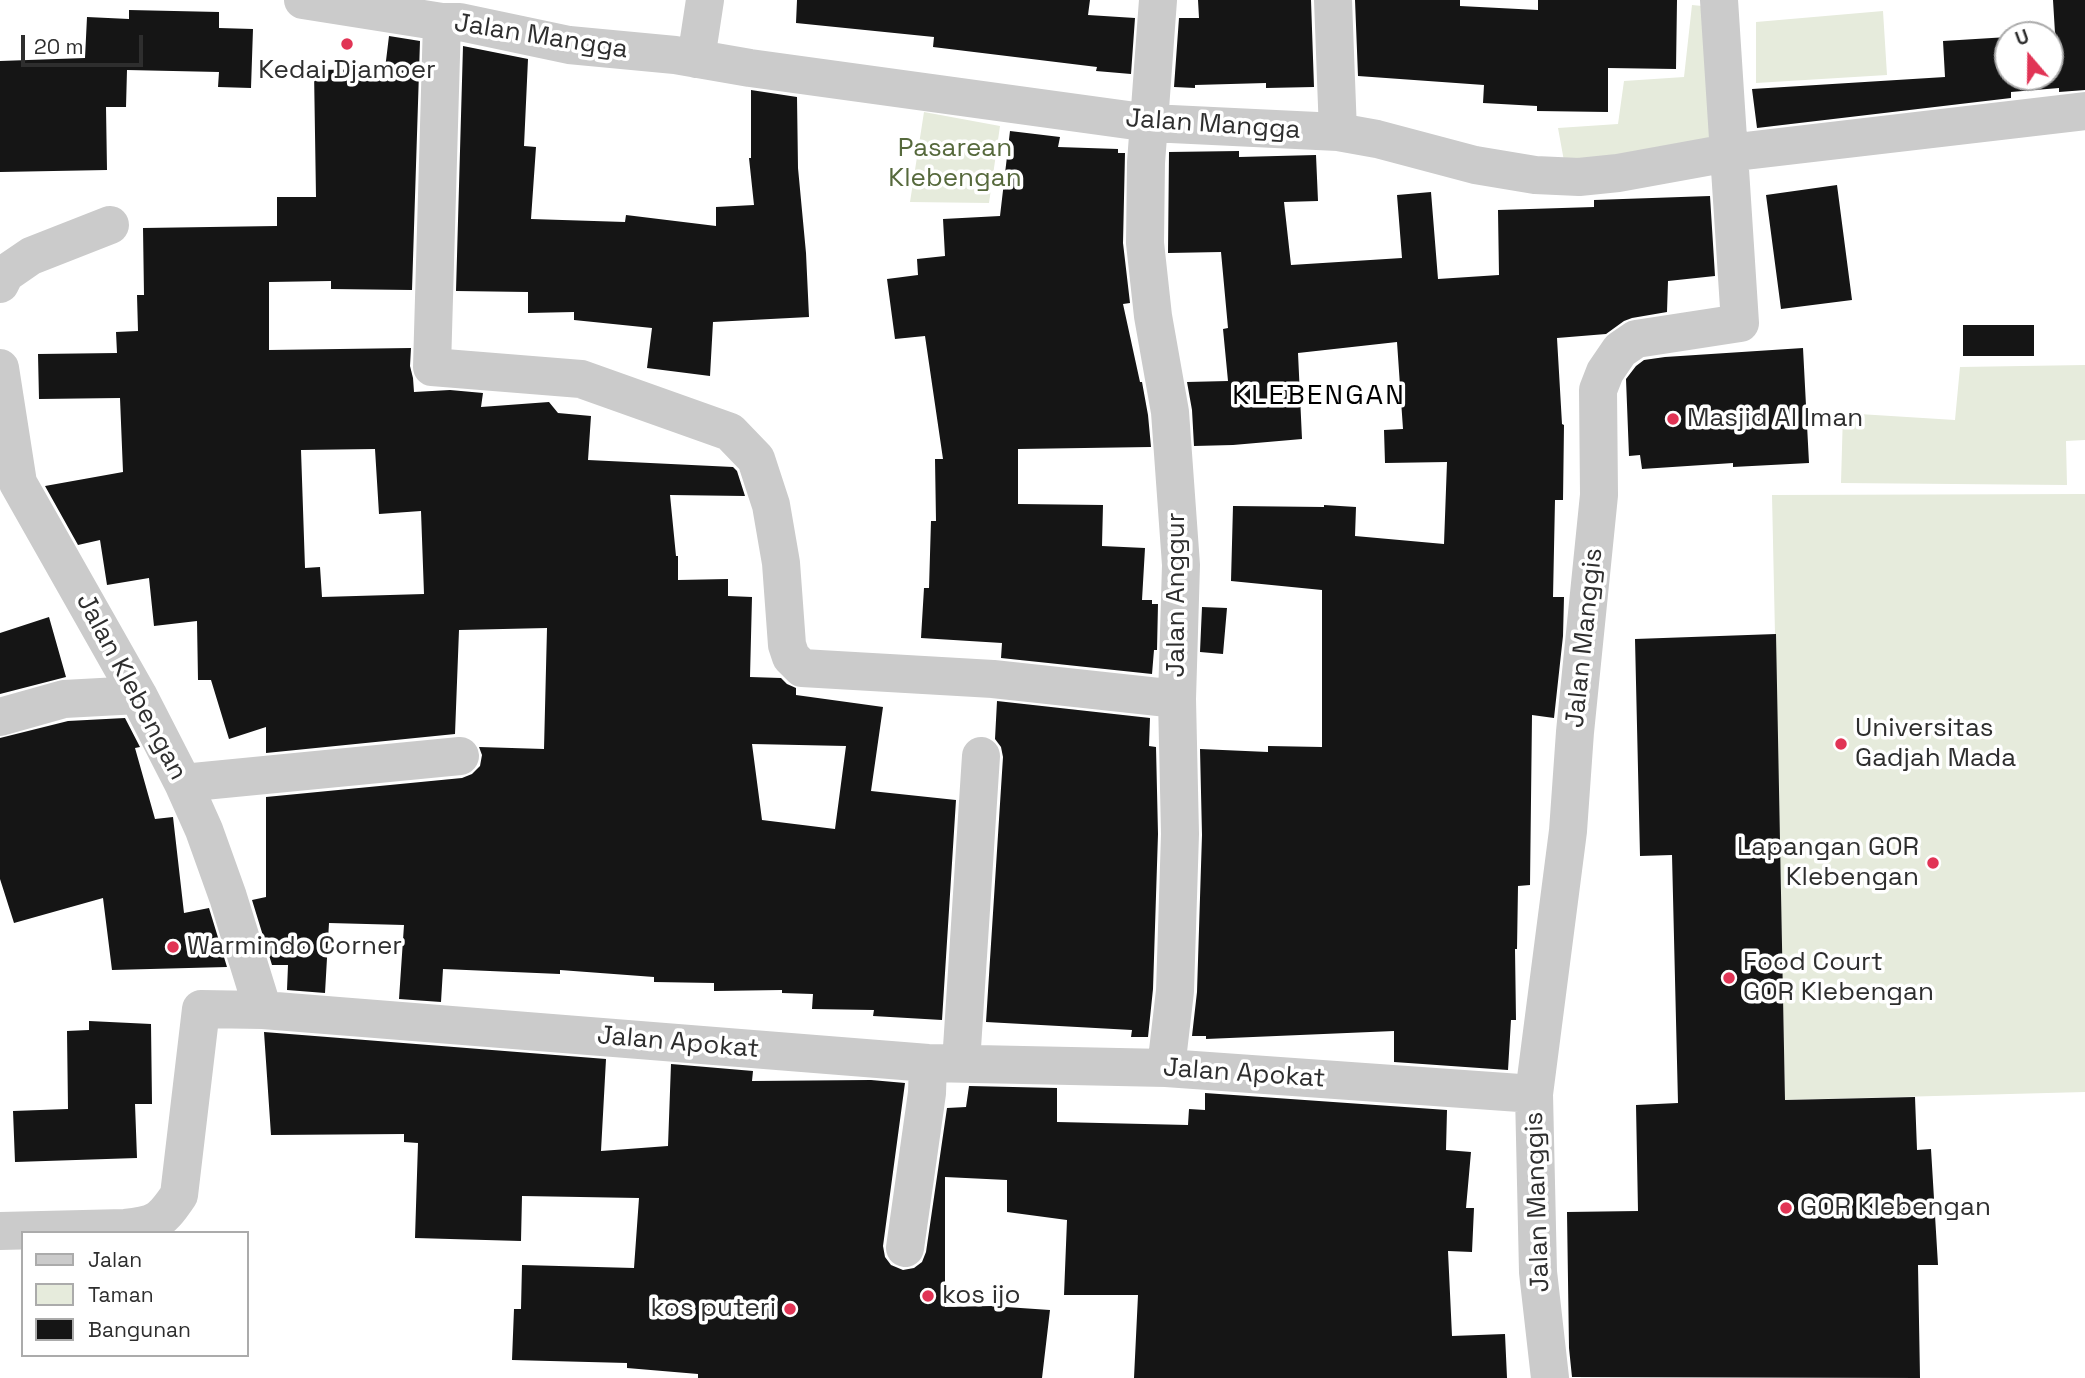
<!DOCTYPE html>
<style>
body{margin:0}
#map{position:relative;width:2085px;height:1378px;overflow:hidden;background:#fff;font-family:"Space Grotesk",sans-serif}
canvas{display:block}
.legend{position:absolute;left:21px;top:1231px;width:228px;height:126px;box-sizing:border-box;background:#fff;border:2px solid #ababab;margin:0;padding:9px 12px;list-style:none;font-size:21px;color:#2e2e2e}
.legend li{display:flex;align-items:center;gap:14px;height:35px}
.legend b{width:35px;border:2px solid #ababab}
.north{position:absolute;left:1994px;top:21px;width:70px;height:70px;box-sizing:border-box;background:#fff;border:2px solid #ababab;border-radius:50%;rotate:340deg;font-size:19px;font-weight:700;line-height:28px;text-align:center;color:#2e2e2e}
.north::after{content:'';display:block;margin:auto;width:24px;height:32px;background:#e13455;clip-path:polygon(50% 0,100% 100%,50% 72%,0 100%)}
.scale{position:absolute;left:21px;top:35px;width:122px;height:32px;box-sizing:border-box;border:4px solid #2e2e2e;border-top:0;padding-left:9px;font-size:21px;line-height:24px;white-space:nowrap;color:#2e2e2e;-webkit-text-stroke:5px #fff;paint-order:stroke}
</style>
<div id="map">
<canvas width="2085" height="1378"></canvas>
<ul class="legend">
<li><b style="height:9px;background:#cbcbcb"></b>Jalan</li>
<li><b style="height:19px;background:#e6ebdc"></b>Taman</li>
<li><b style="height:19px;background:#151515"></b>Bangunan</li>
</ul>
<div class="north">U</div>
<div class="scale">20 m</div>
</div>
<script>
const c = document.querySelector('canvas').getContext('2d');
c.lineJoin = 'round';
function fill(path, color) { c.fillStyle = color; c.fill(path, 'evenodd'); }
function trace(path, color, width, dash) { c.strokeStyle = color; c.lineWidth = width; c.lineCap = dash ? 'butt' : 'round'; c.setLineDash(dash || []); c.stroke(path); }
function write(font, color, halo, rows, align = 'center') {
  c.font = font + ' "Space Grotesk",sans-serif'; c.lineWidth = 7; c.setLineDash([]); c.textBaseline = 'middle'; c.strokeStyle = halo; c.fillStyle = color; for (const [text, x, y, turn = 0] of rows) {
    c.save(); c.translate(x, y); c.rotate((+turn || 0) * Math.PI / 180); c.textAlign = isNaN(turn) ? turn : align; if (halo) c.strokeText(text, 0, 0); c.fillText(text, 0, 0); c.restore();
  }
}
fill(new Path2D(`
 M1692,5L1712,7L1714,154L1564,161L1558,128L1618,124L1624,81L1684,77Z
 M1883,11L1887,75L1756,83V22Z
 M924,112L1000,126L989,203L910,202Z
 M2085,365V440L2066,441L2067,485L1841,483L1843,413L1955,420L1960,367Z
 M2085,494V1092L1785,1100L1772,495Z`), '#e6ebdc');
fill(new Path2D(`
 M797,0H1090L1088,15L1135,18L1131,74L1096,71L1097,67L933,47L934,37L796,23Z
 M1198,0H1311L1314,87L1266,88V83L1195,85V88L1174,87L1179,18H1199Z
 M1355,0H1460V6L1538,10V0H1677L1676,69L1608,68V112L1537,111V106L1483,103L1484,85L1358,76Z
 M2053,0H2085V90L2059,92V88L2011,92V98L1757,128L1752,89L1945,77L1943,41L2008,37V77H2050V35H2032L2055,33Z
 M129,10L219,12V28L253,29L251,88L218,87L219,72L127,70L126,107H106L107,170L0,172V61L85,58L87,17L129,19Z
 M389,36L420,41L412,290L331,289V281L269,282V350L411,348L410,366L413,378L414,392L450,390L483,393L481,407L549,402L558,413L591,416L588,460L733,467L737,471L745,496L670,495L676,556H678V580L728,579V596L752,597L750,677L781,678L787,684L796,688V695L883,707L871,791L956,800L942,1020L873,1016L874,1010L812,1009L813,994L782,993V990L714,991V983L654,982V977L560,970V974L443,969L441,1002L399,999L404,925L329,923L325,993L287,990L288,965H272L252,900L266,897V797L462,778L472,774L480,766L482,755L479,747L544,749L547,628L459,630L455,734L266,753V727L229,739L211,680H198L197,621L154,626L149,578L107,585L100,540L78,545L45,486L123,472L120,398L39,399L38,354L117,353L116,332L138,331L137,295H144L143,228L277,226V197H316L314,70L385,69ZM375,449L379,514L421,511L424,594L322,597L320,567L305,568L301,450ZM752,744L846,746L835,829L762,820Z
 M463,46L528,59L524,146L536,147L531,219L625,222L626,215L716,226V207L754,205L749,158H751V90L797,97L798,168L806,253L809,317L713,322L710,376L647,368L652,328L574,320V312L528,313V292L456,291Z
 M1010,131L1060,137L1058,147L1118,149V153H1125L1123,243L1130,303L1123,304L1140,382H1142L1148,415L1151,447L1018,449V504L1103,505L1102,546L1145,548L1142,600H1152V604H1158L1157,650H1154L1152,674L1001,658L1002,643L921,638L924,588H929L931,521H936L935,459H943L925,336L895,339L887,279L918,275L917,259L945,256L943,219L1000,216Z
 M1239,151V157L1316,155L1318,201L1284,202L1291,265L1402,258L1397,195L1431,192L1438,279L1499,275L1498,210L1594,207V200L1710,196L1715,276L1668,281L1667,312L1632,318L1624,321L1606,334L1557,338L1562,424L1564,425L1563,500H1555L1553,597H1564L1563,636L1554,718L1532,715L1530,885L1518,886L1517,949H1515L1516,1020H1511L1508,1070L1394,1062V1031L1206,1039V1036H1192L1197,992L1202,835L1200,749L1268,752V746L1322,747V590L1231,581L1233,506L1324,507V505L1356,507L1355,536L1444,544L1447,462L1385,463L1384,430L1403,429L1397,342L1298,353L1302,439L1233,445L1194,446L1192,410L1187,382L1228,381L1223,329L1228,328L1221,252L1168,253L1169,152Z
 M1837,185L1852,300L1781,309L1766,195Z
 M1963,325H2034V356H1963Z
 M1803,348L1809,463L1733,467V463L1642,469L1640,455L1629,456L1626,379L1636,366L1644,360L1665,357Z
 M1202,607L1227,608L1223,654L1200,652Z
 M49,617L66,677L0,694V633Z
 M1776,634L1785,1100L1915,1097L1917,1150L1931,1149L1938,1265H1918L1920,1378L1572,1377L1569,1348L1567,1212L1638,1211L1636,1105L1678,1103L1672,855L1640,856L1635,639Z
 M997,701L1150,718L1149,746L1156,747L1158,834L1153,989L1148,1037H1131L1132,1030L986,1022L1003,757L1001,747L995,739Z
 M125,718L140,747L135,748L155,819L173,817L184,913L209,908L227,967L112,970L103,898L14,923L0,879V738L68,721Z
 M89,1021L151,1024L152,1104H135L137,1158L15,1162L13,1111L68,1109L67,1031L89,1030Z
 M264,1032L606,1059L601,1151L668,1146L671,1064L753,1071L752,1081L871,1080L905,1083L883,1246L885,1257L891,1265L903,1270L914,1268L922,1262L926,1252L947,1108L966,1107L969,1086L1057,1088V1122L1188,1125L1189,1109L1205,1110V1093L1447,1110L1446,1150L1471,1152L1466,1208H1474L1472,1252L1448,1251L1452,1336L1505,1334L1507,1378H1134L1138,1295H1064L1067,1220L1007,1212V1180L945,1177V1307L991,1306L1050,1310L1042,1378H698V1374L627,1368V1363L512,1360L514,1309H521L522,1265L634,1268L639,1198L522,1196L521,1241L415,1238L418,1143L404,1142V1134L271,1135Z`), '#151515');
trace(new Path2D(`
 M303,0L442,22H460L569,45L675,55L750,68L1150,123L1338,132L1377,139L1475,165L1535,175L1579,177L1618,173L1728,153L2085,111
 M1158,0L1146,163L1145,243L1153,316L1170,412L1181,565L1177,699L1180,834L1175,991L1166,1068
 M1333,0L1338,132
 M442,22L432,367L581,379L730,432L756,459L771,505L781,563L787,645L791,657L802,668L993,679L1177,699
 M696,59L705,0
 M0,284L5,274L31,256L110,225
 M0,368L18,483L138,695L183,783L204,830L228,897L263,1010
 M0,717L64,699L138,695
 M183,783L460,756
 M961,1063L981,756
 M0,1231L125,1228C157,1225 162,1220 179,1195L201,1009L263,1010L928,1063L1166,1068L1534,1094
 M905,1248L927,1093L928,1063
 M1550,1378L1538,1272L1534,1094L1568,831L1575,732L1599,495L1598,390L1605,372L1620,350L1636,339L1740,323L1719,0`), '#cbcbcb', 38);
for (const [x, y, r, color] of [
 [347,44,7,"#e13455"],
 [1673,419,7,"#e13455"],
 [1841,744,7,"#e13455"],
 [1933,863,7,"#e13455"],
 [173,947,7,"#e13455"],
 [1729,978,7,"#e13455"],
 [1786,1208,7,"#e13455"],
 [928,1296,7,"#e13455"],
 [790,1309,7,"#e13455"]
]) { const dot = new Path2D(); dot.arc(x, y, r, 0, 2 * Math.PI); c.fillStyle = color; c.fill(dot); trace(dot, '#fff', 2.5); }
write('26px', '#2e2e2e', '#fff', [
 ["Jalan Mangga",541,37,9],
 ["Jalan Mangga",1213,125,4],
 ["Jalan Anggur",1177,595,-90],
 ["Jalan Manggis",1585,638,-84],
 ["Jalan Klebengan",131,687,62],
 ["Jalan Apokat",678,1043,5],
 ["Jalan Apokat",1244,1074,4],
 ["Jalan Manggis",1538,1202,-92]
]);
write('26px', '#2e2e2e', '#fff', [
 ["Kedai Djamoer",347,71,"center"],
 ["Masjid Al Iman",1687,419],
 ["Universitas",1855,729],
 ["Gadjah Mada",1855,759],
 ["Lapangan GOR",1919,848,"right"],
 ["Klebengan",1919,878,"right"],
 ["Warmindo Corner",187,947],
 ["Food Court",1743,963],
 ["GOR Klebengan",1743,993],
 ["GOR Klebengan",1800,1208],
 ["kos ijo",942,1296],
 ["kos puteri",776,1309,"right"]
], 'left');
write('26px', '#56693c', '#fff', [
 ["Pasarean",955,149],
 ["Klebengan",955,179]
]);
c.letterSpacing = '2px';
write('28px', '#000', '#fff', [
 ["KLEBENGAN",1319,396]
]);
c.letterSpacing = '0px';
</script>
